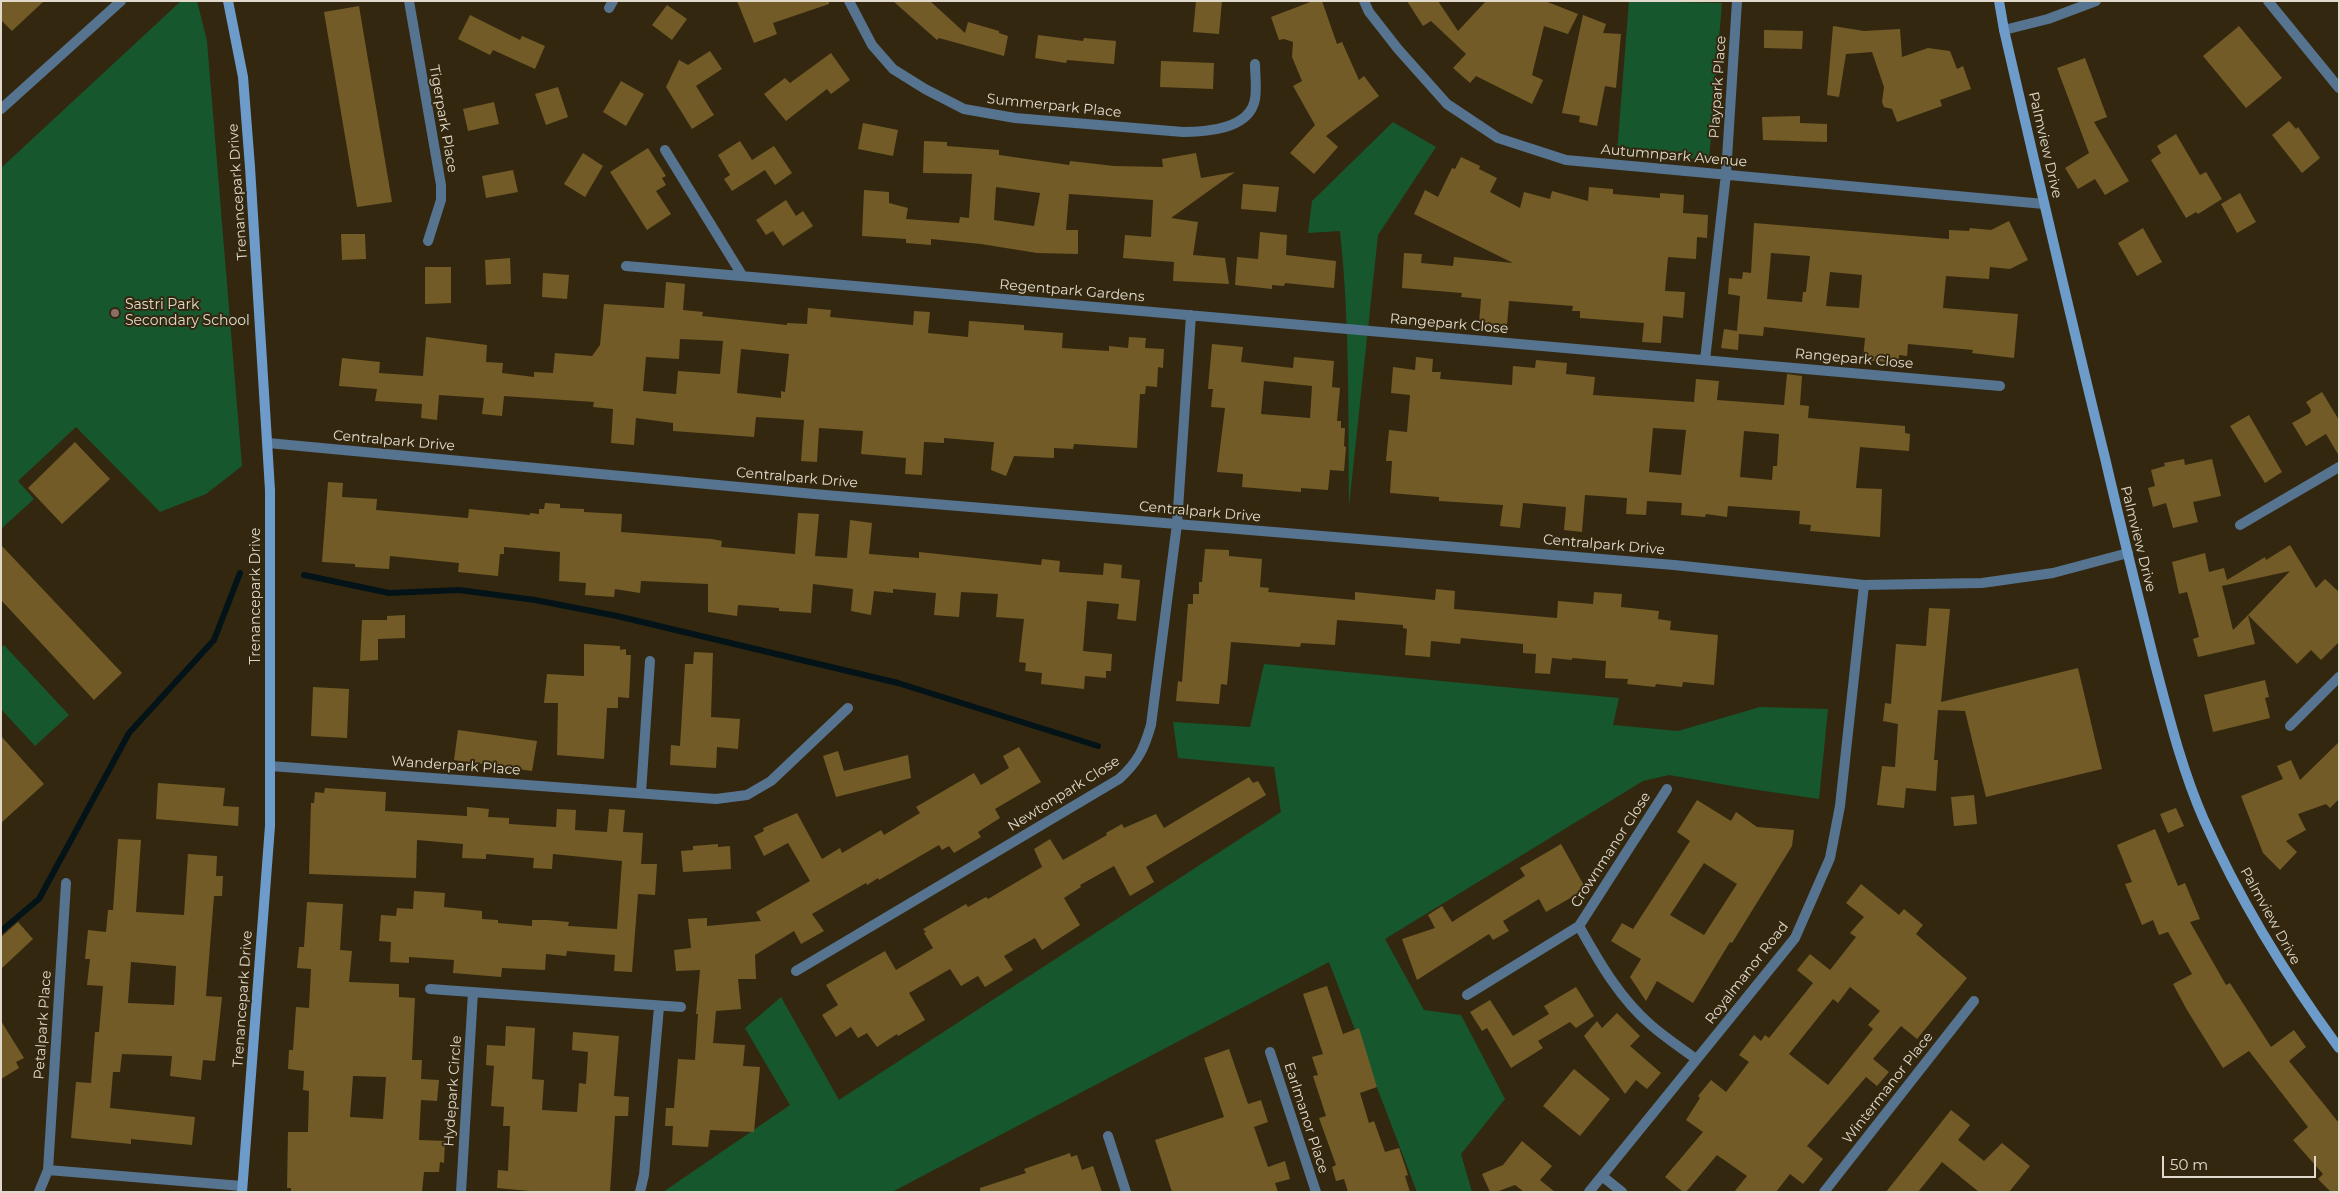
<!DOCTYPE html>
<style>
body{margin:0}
#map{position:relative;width:2340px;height:1193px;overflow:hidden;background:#33280f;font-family:Montserrat,sans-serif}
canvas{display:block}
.frame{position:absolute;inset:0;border:2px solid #e1dacc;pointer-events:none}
.scale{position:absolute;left:2162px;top:1156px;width:154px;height:22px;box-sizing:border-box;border:2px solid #e1dacc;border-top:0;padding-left:6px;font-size:15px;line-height:18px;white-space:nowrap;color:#e1dacc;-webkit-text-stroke:4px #33280f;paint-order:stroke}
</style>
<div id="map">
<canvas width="2340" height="1193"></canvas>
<div class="frame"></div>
<div class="scale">50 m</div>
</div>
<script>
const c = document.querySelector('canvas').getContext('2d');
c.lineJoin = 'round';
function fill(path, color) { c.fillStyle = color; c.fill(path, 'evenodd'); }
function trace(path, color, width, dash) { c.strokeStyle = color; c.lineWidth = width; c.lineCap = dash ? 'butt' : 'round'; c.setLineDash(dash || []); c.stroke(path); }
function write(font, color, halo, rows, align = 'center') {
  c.font = font + ' Montserrat,sans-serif'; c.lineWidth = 4; c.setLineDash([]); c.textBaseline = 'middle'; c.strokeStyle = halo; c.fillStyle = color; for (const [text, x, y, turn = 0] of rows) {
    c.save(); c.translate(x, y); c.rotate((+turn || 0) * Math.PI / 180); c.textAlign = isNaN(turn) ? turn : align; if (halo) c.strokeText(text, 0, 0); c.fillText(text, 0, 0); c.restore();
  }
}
fill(new Path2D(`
 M181,1H197L207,41L242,466L206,494L160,512L76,427L18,481L34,499L1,529V168Z
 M1629,1L1722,3L1709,160L1617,152Z
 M1393,122L1436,147L1378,235L1349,506C1348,415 1350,322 1340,231L1308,233L1312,201Z
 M4,645L69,715L35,746L1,709V648Z
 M1264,664L1619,698L1613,725L1678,731L1760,707L1828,709L1819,799L1744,788L1669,775L1643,781L1385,939L1424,1010L1461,1015L1505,1099L1461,1154L1472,1192H1417L1329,962L892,1192H663L790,1105L745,1028L781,997L839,1100L1281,812L1274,767L1178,758L1173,722L1250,727Z`), '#16572d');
trace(new Path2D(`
 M304,575L389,593L459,590L535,600L617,616L898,683L1098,746
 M1,931L39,899L129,733L214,640L240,573`), '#031318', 6);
fill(new Path2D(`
 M1,1H44L12,31L1,20Z
 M737,1H829V4L773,23L777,34L754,43Z
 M893,1H930L965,33L968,22L999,31V33L1008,36L1004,56L939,38L937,40Z
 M1196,1H1222L1219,34L1193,32Z
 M1313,1H1322L1337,44L1342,42L1359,80L1364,76L1379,96L1326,136L1338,147L1314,174L1290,153L1315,125L1293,86L1302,81L1292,57L1293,42L1284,39L1279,40L1271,17Z
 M1407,1H1438L1458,31L1486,1H1545L1578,14L1568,34L1544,26L1532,75L1543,80L1532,104L1476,76L1470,83L1453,68L1466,54L1431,21L1423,26Z
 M667,5L687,19L672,40L652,25Z
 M359,6L392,202L357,207L324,12Z
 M470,15L520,40L522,36L545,46L535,69L493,50L490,55L458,39Z
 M1583,15L1606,24L1603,33L1621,34L1616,88L1605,86L1597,126L1579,122L1580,116L1562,113Z
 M1833,26L1864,31L1900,29L1902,57L1928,48L1950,51L1957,69L1963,66L1971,89L1940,100L1942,106L1897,122L1892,109L1884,107L1882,102L1884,87L1872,52L1846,54L1839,97L1827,95Z
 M2239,26L2282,78L2246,108L2203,56Z
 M1764,30L1803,31L1802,49L1764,48Z
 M1038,35L1083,41L1084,38L1116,41L1114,64L1067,60L1066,63L1035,58Z
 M710,51L722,69L696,86L714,115L692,129L666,87L679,60L688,65Z
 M831,53L850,80L831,94L827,89L786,121L764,94L785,78L790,83Z
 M2085,58L2107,117L2094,122L2129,181L2105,195L2095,179L2078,189L2065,168L2089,153L2057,68Z
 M1161,61L1214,63L1213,89L1160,87Z
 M621,81L644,94L626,126L603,112Z
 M558,87L568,117L546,125L535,94Z
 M494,102L499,124L468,131L463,109Z
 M1800,116V123L1827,124V142L1763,140L1762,117Z
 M2289,121L2296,129L2298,127L2320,158L2302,173L2272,135Z
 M863,123L898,130L893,156L858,149Z
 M2176,134L2200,175L2206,172L2222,199L2198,214L2196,212L2186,218L2151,160L2161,153L2157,146Z
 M740,141L752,160L774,146L792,173L775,185L765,170L732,191L724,179L730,175L718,155Z
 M924,141L947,142V146L999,150V155L1069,165L1070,161L1114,166L1163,167L1162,159L1196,153L1201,178L1235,172L1171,218L1198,222L1193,255L1225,258L1229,284L1173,281L1174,262L1123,258L1125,235L1151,237L1153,200L1069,194L1066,230H1078V254L1037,253L981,244L931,239V245L906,243V239L862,236L864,190L889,192V203L908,208L906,219L959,223L960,217L969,218L972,174L923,173ZM996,187L1040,193L1034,226L994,220Z
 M648,148L666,176L662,178L666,185L656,191L671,214L647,230L610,172Z
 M583,153L603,166L585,197L564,184Z
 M1461,157L1480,166L1479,169L1497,178L1490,192L1520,208L1524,192L1550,199L1552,191L1588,201L1589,187L1613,189V194L1660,198V193L1684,195L1683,213L1708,215L1707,238L1697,237L1696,259L1668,257L1665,291L1685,292L1683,318L1663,316L1661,343L1642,342L1644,323L1580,318V311H1572L1573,306L1509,301L1507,325L1479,323L1481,299L1461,297L1462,293L1402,288L1404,253L1422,254L1421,263L1453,266L1454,257L1513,263L1414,214L1425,190L1438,197L1452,168L1455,169Z
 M513,170L518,192L486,198L482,176Z
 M1243,184L1279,187L1276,212L1241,209Z
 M2240,193L2256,222L2237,233L2221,204Z
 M786,200L796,216L803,211L813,226L783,246L773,231L766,235L756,220Z
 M2009,221L2028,260L2010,269L1990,267L1989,279L1946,276L1943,308L2018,314L2014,358L1972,353L1973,350L1908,344L1907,356L1899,355V363L1863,360L1865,338L1764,327L1763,336L1739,334L1738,350L1721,348L1724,329L1737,331L1740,296L1728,294L1729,278L1742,279L1743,272L1751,273L1754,223L1949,239V230L1969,231L1970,228L1991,230ZM1771,253L1810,256L1806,292H1803L1802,302L1767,299ZM1830,272L1862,275L1859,308L1826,306Z
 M2143,228L2162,262L2137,276L2118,243Z
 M1260,232L1287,235L1286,255L1336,261L1334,288L1285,283L1284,286L1272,285V289L1235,285L1237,257L1258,259Z
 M341,234H365L366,259L342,260Z
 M510,258L511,284L486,285L485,260Z
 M425,267H451V303L425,304Z
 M543,273L569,275L567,299L542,297Z
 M666,282L685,284L683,310L703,312L702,316L787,325V323L807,324L808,308L831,310L830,317L913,325L914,311L930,312L928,333L968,337L969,321L1024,325V330L1063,333L1062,348L1109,351V346L1128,348L1129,337L1146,338L1145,348L1164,349L1163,368L1158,367L1157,387L1146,386L1145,394H1140L1137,448L1074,444L1073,449L1054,448V458L1014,456L1006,476L991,470L994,442H992L944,438V443L924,442L922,475L905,474L906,458L861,454L863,431L819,428L817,462L801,461L804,420L756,417L754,437L673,431V423L636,418L634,445L611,443L613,409L593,407L594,402L504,396L502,416L482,414L484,398L439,395L437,420L421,418L422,404L375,401L377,389L339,386L342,358L380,362L379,373L423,376L426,337L487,345L486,362L503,363L502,373L534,377V372L553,373L555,353L592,356L600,345L604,304L664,308ZM680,339L723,341L720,374L678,371L676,394L643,391L646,357L679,359ZM741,349L789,354L785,392L781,391V398L737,393Z
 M1212,344L1243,347L1241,362L1293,368L1294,357L1334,361L1332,387L1340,388L1337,421H1341V428H1345L1344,446L1346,447L1344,471L1330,470L1328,490L1301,488V492L1242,487L1243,474L1217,472L1225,408L1211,407L1213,389H1208ZM1264,381L1312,386L1310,418L1261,414Z
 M1416,357L1433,359L1432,372H1441L1440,379L1512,385L1513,366L1535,368L1536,360L1567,363L1566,374L1595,377L1593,395L1694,402L1696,379L1719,381L1717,400L1784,405L1787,374L1802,376L1800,405L1809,406L1808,418L1905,426V433L1910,434L1909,451L1860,447L1856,488L1882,489L1880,537L1810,531L1811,525L1799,524L1800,511L1728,506L1727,517L1706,514L1705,517L1681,515L1682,503L1647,501L1646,515L1626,514L1627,498L1585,495L1582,532L1564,530L1566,507L1523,503L1520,528L1500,526L1503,505L1439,501V497L1390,493L1392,461H1386L1389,430L1407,432L1410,395L1391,393L1393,367L1415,370ZM1653,428L1686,430L1681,475L1649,472ZM1744,431L1779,434L1777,466H1773L1772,480L1740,477Z
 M2322,392L2339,420V456L2326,434L2306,446L2292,423L2310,413L2311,410L2306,402Z
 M2249,415L2282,472L2265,483L2230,426Z
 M75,442L110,479L62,524L28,488Z
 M2184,459L2185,465L2212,459L2221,496L2193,502L2198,522L2173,528L2166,503L2153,507L2148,488L2155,486L2151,470L2165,466L2164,463Z
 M328,482L343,483L342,497L377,499L376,510L468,518L469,509L530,515V513L539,514V509H544L545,503L560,504V508L584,509V512L622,514L621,532L712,539L722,541L721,547L795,554L798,513L819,514L815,556L847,558L850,520L872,523L869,554L919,558V552L1041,565L1042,559L1060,561L1059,572L1103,575L1104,563L1122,565L1121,578L1140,580L1136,621L1117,619L1119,604L1087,601L1083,651L1112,654L1111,671H1106V678L1085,676L1084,689L1041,684L1042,673L1025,671L1026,663L1019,662L1024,619L996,617L998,594L961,592L959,617L934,615L936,593L893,589V593L874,591L871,615L851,611L853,589L813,584L811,613L779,611V608L738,605L737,616L708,612V584L641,581L640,593L615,589L614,597L585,595L586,583L559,581L560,552L504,547V554H500L498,576L458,572L459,563L390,556L389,569L355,567V564L322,562Z
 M1,545L122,673L94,700L1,600Z
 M2290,545L2316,588L2325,579L2339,592V642L2321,660L2311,650L2297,664L2248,615L2290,571L2222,586L2233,630L2248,615L2255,644L2198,657L2193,639L2199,637L2196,625L2187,592L2179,594L2172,562L2205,553L2209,572L2224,568L2227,580L2265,557L2266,560Z
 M1205,549L1229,550V556L1262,559L1260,587L1269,588L1268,592L1355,600V592L1435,600L1436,589L1455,591L1454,609L1557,618L1558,601L1593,604L1594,592L1622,594L1621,607L1659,611L1658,619L1671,621L1670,630L1718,635L1714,685L1683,682L1682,687L1656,684L1655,687L1627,684L1628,679L1605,678L1606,661L1572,658V660L1552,658L1550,674L1535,673L1536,654L1523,653V644L1461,638L1460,644L1431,641L1430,657L1405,655L1407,629L1403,628V625L1337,620L1335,645L1301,643L1300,647L1231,642L1227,685L1221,684L1219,704L1176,701L1178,681L1182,682L1188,604H1193V594H1199V582H1202Z
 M1929,608L1950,609L1941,702L2078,668L2102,769L1986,797L1965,711L1938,710L1934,760H1938L1936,791L1906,788L1904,808L1877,805L1882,766L1895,767L1898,724L1883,721L1885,703L1891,704L1896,644L1926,646Z
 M405,615V638L378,639V660L360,661L362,620H387V616Z
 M584,644L620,646V650L626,649V655H631L629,698L618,697V708H607L604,759L557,755L558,703H544L547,674L584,676Z
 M694,652L713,653L711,717L740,719L738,749L717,747L716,768L670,765L671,745L680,746L685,664H693Z
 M2265,680L2269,697L2265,698L2270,718L2213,732L2204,695Z
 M313,687L349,689L347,738L311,736Z
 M458,730L537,741L532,771L454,760Z
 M1,736L44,784L1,823Z
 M2339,742V799L2330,808L2326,804L2298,814L2306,830L2286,841L2297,852L2280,870L2263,853L2241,796L2283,779L2277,766L2291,760L2300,780Z
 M1019,747L1041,782L995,809L1000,818L978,832L981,837L954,853L949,846L942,850L939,845L879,880L878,878L867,885L866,883L812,914L824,931L801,944L794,931L755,955L756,979H738L741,1009L716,1011L713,1043L745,1045L743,1066L760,1067L754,1132L710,1130L708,1147L672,1145L673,1126H665L666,1108H674L678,1059L695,1060L698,1014H696L700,970L676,971L674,950L691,948L688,919L707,918V926L761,921L756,912L810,881L788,843L764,856L754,836L764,831L763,828L797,813L822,859L840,848L842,853L881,830L884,835L920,813L916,807L974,773L981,785L1009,768L1003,756Z
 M838,751L844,771L908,755L911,778L836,797L823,756Z
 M1249,777L1253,783L1258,781L1266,795L1146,867L1154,882L1130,896L1114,866L1080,885L1081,887L1064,898L1080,925L1042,950L1035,938L1004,956L1013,970L985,987L978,976L961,986L950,969L909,993L925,1020L898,1036L897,1034L877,1047L867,1033L858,1038L851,1027L836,1037L822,1015L838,1005L826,985L885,951L896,970L933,948L924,933L926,932L923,929L966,904L968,907L986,897L988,899L1042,867L1034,849L1050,839L1063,860L1107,835L1106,833L1122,824L1124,828L1156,814L1164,828Z
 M158,783L225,788L223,806L239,807L238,826L156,819Z
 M325,788L386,792L385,811L467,816V807L489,809L488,817L509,818V824L556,827L557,809L576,810L575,830L607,832L609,809L625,810L623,832L643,833L641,864H657L655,895L638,894L632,972L614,971L615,955L567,951L566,956L546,954L545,970L502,968L501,977L453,973L454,960L409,957V963L390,962L391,942L379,941L381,915L396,916L397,908L413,909L414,891L445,893L444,907L482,911V919L498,920V923L532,926V920H547L569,922L568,926L617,929L622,861L553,854L552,869L533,868L534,858L486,854V859L462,858L463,844L417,840L416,878L309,874L311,803H314L315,792L324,793Z
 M1974,795L1977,824L1954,826L1951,797Z
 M1697,800L1731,821L1736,812L1757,827L1794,830L1792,846L1732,943L1730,942L1693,1003L1657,981L1646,1001L1630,977L1641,959L1611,941L1622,923L1633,929L1690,841L1677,832ZM1704,863L1737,884L1704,935L1670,915Z
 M2176,808L2184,826L2168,833L2160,814Z
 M2155,829L2178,886L2185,883L2200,919L2190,922L2226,985L2230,983L2271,1047L2294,1030L2306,1047L2289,1061L2339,1123V1192H2331L2318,1179L2323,1174L2293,1140L2308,1127L2249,1051L2223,1068L2187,1010L2173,984L2192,974L2168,932L2159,935L2153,920L2142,925L2125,884L2132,882L2117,845Z
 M118,839L141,840L136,912L184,915L188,854L217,856L216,876H223L222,896H214L206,996L222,997L215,1061L203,1060L201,1080L170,1076L172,1056L122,1054L120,1072H113L110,1108L195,1117L192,1145L131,1139V1144L71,1138L76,1082L91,1083L95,1032H99L103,986L87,985L90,959H85L88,930L106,932L108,910H113ZM131,962L176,966L174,1005L128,1003Z
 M718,844V847L730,846L731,869L683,872L681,851L693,850V846Z
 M1561,844L1586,889L1546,912L1539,899L1503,921L1509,931L1493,940L1489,934L1417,980L1402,939L1435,928L1428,915L1442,906L1452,922L1525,876L1520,868Z
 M1861,884L1899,915L1904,909L1923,925L1916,934L1967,978L1917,1039L1901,1026L1873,1059L1889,1072L1877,1086L1866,1077L1807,1146L1823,1159L1803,1184L1790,1174L1776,1192H1734L1747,1176L1717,1155L1686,1192H1683L1665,1177L1703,1132L1686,1120L1700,1098L1698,1096L1711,1080L1726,1092L1749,1062L1739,1055L1754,1035L1761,1041L1765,1035L1769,1038L1813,983L1797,970L1810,954L1830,970L1856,937L1850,933L1864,917L1846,903ZM1850,987L1880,1011L1868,1025L1873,1029L1828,1085L1789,1054L1833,999L1838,1003Z
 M307,902L343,904L340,950L352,951L349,982L399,984V997L415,998L412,1060H422L421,1079L439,1080L437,1101L421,1100L419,1140L445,1141L444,1163L440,1162L439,1172H424L422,1192H291V1188H287L288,1132H308L309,1091L303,1090L304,1071L288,1069L289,1050H293L296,1007L309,1008L311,969L297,968L299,947H304ZM353,1076L386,1077L383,1119L350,1117Z
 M18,922L33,939L1,969V937Z
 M1327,986L1343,1034L1359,1028L1377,1087L1360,1093L1369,1123L1374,1121L1385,1152L1399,1148L1408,1175L1405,1176L1410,1192H1348L1344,1179L1336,1181L1332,1167L1336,1165L1319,1118L1326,1116L1313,1076L1318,1075L1312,1057L1323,1054L1303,994Z
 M1576,987L1594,1016L1576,1028L1570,1022L1538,1041L1543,1048L1511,1068L1487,1028L1482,1031L1470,1012L1490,1000L1513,1036L1549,1014L1544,1006Z
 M1617,1013L1640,1036L1630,1046L1661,1073L1647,1089L1636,1080L1625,1094L1584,1036L1597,1021L1602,1028Z
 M1,1021L24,1058L16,1062L19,1068L1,1079Z
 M506,1026L535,1028L532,1079L544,1080L542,1110L577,1112L579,1083L586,1084L588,1052L572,1050L573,1032L619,1036L614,1096L629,1097L628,1116H615L610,1192H540L497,1188L498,1170L508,1171L510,1126H503L504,1107L491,1106L494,1066L486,1065L487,1045L505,1046Z
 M1229,1049L1248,1104L1261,1100L1268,1122L1254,1127L1268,1167L1285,1161L1290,1179L1275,1183L1278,1192H1172L1155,1140L1224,1117L1204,1058Z
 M1574,1069L1610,1099L1580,1136L1543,1106Z
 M1951,1110L1970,1125L1958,1140L1984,1161L2002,1143L2030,1166L2009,1192H1979L1942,1162L1918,1192H1886Z
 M1522,1141L1552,1166L1540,1180L1555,1192H1524L1515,1185L1496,1192H1490L1482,1174L1503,1165Z
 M1070,1153L1071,1157L1077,1155L1082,1170L1093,1166L1102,1192H980V1188L1026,1173L1024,1169Z`), '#725b27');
trace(new Path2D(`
 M409,1L441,185V200L428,241
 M849,1L872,45L893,69L925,89L964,109L1015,118L1183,132C1206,132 1250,129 1255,99C1257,88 1255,75 1255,64
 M1364,1L1369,12L1398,49L1447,104L1498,138L1566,160L2044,204
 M2268,1L2339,88
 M609,8L613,1
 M2004,30L2048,19L2096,1
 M1,109L121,1
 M665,150L742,275
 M626,266L2000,386
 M1705,360L1726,174L1737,1
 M268,443L825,495L1674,565L1864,585L1982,583L2053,573L2128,553
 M2240,525L2339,467
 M2290,726L2339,677
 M270,766L716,799L747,795L771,781L848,708
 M641,793L650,661
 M1579,926C1599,962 1620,999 1652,1026C1666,1038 1681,1048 1696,1059
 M796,971L1119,779C1138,762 1144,749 1151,725L1177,524L1191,315
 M430,989L681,1007
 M1467,995L1579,926L1667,789
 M1270,1052L1316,1192
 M1108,1136L1126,1192
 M48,1170L242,1186
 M1602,1176L1622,1192
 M39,1192L48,1170L66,883
 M461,1192L473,992
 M640,1192L644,1175L659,1007
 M1589,1192L1795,938L1830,858L1840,806L1864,585
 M1824,1192L1974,1001`), '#567390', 10);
trace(new Path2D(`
 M228,1L243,77L250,167L270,490V826L242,1192
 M1999,1L2004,30C2037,173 2070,316 2105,458C2121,527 2138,596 2155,664C2169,717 2182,770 2204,820C2240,901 2286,976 2339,1048`), '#6d9ccb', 10);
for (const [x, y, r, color] of [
 [115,313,5,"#8d6e63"]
]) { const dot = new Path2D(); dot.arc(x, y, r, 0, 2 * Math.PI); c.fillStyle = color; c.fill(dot); trace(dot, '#33280f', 2); }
write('14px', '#e1dacc', '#33280f', [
 ["Playpark Place",1718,87,-86],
 ["Summerpark Place",1054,106,6],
 ["Tigerpark Place",443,119,80],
 ["Palmview Drive",2045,145,77],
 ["Autumnpark Avenue",1674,156,5],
 ["Trenancepark Drive",238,192,-94],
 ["Regentpark Gardens",1072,291,5],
 ["Rangepark Close",1449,324,5],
 ["Rangepark Close",1854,359,5],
 ["Centralpark Drive",394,441,5],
 ["Centralpark Drive",797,478,5],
 ["Centralpark Drive",1200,512,5],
 ["Palmview Drive",2138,539,76],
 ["Centralpark Drive",1604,545,5],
 ["Trenancepark Drive",256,596,-90],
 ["Wanderpark Place",456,766,4],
 ["Newtonpark Close",1064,794,-32],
 ["Crownmanor Close",1611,850,-57],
 ["Palmview Drive",2270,916,61],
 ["Royalmanor Road",1747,973,-52],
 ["Trenancepark Drive",243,999,-86],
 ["Petalpark Place",43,1025,-86],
 ["Wintermanor Place",1888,1088,-52],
 ["Hydepark Circle",453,1091,-86],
 ["Earlmanor Place",1306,1118,72]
]);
write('14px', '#e1dacc', '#33280f', [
 ["Sastri Park",125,305],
 ["Secondary School",125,321]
], 'left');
</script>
